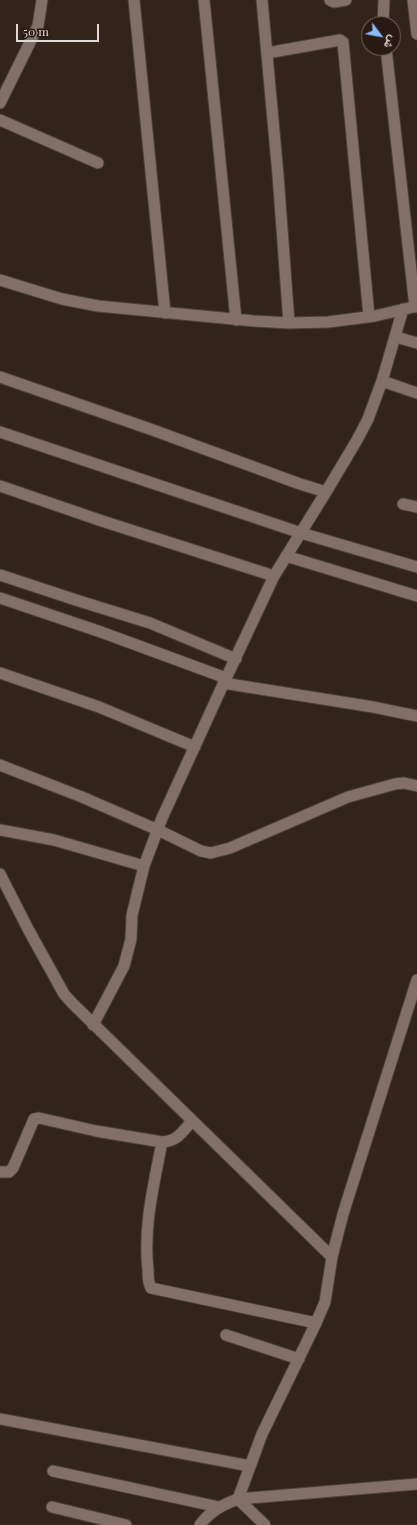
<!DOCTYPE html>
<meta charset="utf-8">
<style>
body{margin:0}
#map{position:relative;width:417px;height:1525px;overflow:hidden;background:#32231b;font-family:"Playfair Display",Vazirmatn,serif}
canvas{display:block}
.north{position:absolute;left:361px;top:16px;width:40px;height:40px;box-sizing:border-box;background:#281a12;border:1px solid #72665f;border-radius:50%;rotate:122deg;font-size:11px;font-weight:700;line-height:16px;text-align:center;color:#e2d8d3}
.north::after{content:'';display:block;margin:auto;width:14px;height:18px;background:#8bb9fc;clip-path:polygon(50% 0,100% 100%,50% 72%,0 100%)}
.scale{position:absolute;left:16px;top:24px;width:83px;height:18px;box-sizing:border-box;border:2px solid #e2d8d3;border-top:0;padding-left:5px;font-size:12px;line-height:14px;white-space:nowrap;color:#e2d8d3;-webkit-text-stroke:3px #281a12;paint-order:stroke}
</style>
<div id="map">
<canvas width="417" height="1525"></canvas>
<div class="north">ش</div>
<div class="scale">50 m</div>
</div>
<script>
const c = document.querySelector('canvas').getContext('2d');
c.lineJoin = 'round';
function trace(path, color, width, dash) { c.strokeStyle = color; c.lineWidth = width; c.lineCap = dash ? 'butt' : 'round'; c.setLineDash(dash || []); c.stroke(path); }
const minor = new Path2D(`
 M134,0L165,313
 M204,0L236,320
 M262,0L278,175L289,323
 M330,0L334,2L346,0
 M413,0L417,34
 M383,24L384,0
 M386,48L415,307
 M267,53L340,40L343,42L369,316
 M0,103L38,26L42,0
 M0,120L98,163
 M0,280L62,299L98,306L254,321L289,323L328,322L375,316L417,306
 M396,337L417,343
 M0,377L150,429L300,484L326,492
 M382,381L417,393
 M0,432L301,533L417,567
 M0,486L102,521L274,576
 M403,504L417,507
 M286,556L417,596
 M0,575L79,601L150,623L236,659
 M0,598L101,632L226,678
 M0,673L99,707L195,747
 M223,683L373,707L417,716
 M0,765L82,797L158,830L201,851L211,853L230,848L348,797L395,784L404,783L417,786
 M0,830L54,840L144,866
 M0,874L28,929L64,994L72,1003L332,1257
 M93,1025L124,966L131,939L132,915L144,866L162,818L221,689L274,576L326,492L357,440L368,419L382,381L403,309
 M162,1142C154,1184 143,1227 148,1270C148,1276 148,1283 151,1288L316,1323
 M0,1172H9L13,1168L34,1119L39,1118L96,1131L162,1142C178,1141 182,1132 192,1121
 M226,1335L299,1359
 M0,1419L250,1466
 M53,1471L219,1507
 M238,1499L262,1434L316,1323L325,1302L332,1257L343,1214L417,980
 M238,1499L265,1525
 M52,1507L126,1525
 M200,1525C210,1511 222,1505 238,1499L417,1484`);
trace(minor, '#4d413b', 13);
trace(minor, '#827066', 11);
</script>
